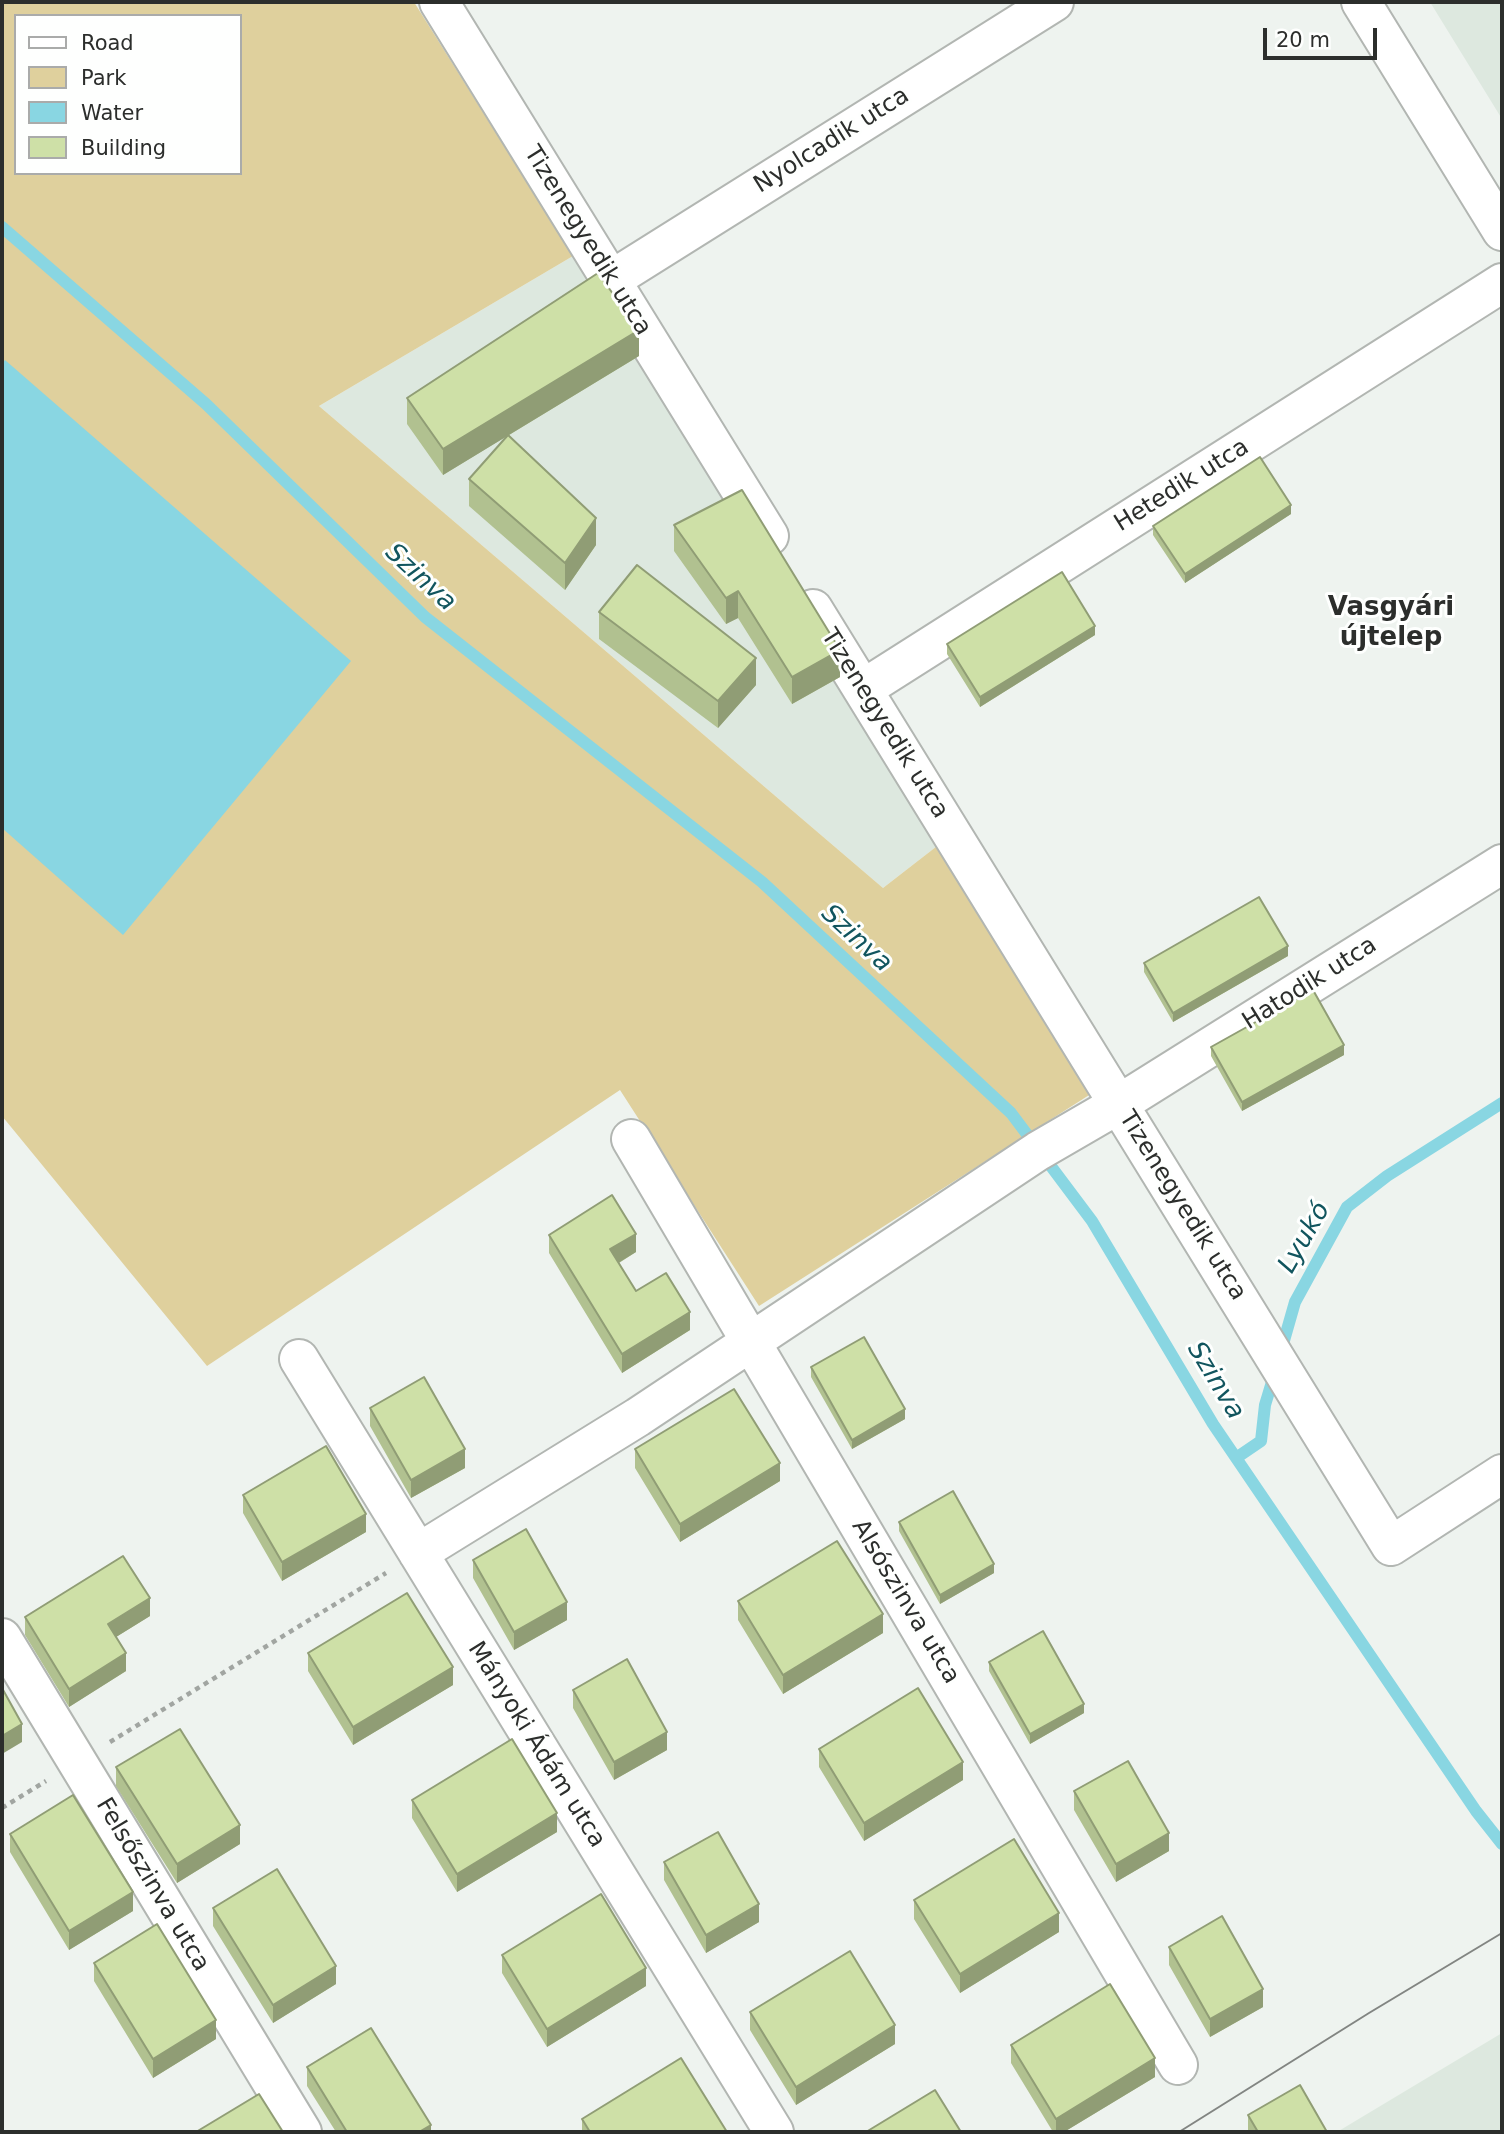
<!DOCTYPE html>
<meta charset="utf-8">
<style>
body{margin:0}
#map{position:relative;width:1504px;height:2134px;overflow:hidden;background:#eef3ef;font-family:"DejaVu Sans",sans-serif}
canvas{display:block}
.frame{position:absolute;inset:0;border:4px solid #2c2e2c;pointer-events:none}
.legend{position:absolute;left:14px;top:14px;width:228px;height:161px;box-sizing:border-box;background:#fefffe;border:2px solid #aaabaa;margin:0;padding:9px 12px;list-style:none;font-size:21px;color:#2c2e2c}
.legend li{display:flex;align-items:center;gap:14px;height:35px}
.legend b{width:35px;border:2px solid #aaabaa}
.scale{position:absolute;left:1263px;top:28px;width:114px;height:32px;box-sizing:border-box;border:4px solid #2c2e2c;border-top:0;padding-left:9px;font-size:21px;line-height:24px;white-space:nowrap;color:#2c2e2c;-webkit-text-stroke:5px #fefffe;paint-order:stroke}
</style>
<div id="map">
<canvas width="1504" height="2134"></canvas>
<div class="frame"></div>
<ul class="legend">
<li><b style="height:9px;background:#fff"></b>Road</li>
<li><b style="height:19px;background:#dfd09d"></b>Park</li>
<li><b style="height:19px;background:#89d6e2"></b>Water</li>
<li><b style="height:19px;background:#cee0a7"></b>Building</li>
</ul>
<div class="scale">20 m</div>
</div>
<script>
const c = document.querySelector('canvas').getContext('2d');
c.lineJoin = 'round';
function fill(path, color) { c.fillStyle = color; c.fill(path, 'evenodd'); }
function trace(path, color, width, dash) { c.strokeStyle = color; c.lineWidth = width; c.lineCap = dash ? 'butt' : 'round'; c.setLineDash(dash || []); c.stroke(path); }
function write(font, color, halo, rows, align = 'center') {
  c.font = font + ' "DejaVu Sans",sans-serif'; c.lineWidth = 6; c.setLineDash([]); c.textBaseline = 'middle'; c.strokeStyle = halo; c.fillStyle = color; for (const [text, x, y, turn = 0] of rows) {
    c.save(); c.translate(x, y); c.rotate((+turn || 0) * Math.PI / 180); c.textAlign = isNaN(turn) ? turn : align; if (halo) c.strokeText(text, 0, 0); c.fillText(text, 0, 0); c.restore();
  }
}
fill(new Path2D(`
 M1430,2H1502V119Z
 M573,256L941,843L883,888L319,406Z
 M1502,2033V2132H1337Z`), '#dde8df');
fill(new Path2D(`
 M2,2H414L573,256L319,406L883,888L941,843L1097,1090L759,1306L620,1090L207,1366L2,1116ZM16,16H240V173H16Z`), '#dfd09d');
fill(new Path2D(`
 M5,360L351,661L123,935L2,828V364Z`), '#89d6e2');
trace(new Path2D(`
 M2,227L206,404L425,617L762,882L1011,1113L1092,1221L1213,1424L1476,1811L1502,1844
 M1281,1351L1295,1302L1347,1207L1387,1176L1502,1103
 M1236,1458L1261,1441L1265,1405L1275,1372`), '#89d6e2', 12);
const minor = new Path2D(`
 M439,2L769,536
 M1361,2L1502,231
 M611,280L1054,2
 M813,609L1391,1546L1502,1474
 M863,689L1502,283
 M631,1139L1178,2065
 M299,1359L774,2132
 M418,1553L638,1417L1038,1151L1119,1104L1502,864
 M2,1638L302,2132`);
trace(minor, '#b2b6b2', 42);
trace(new Path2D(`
 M110,1742L386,1573
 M2,1808L46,1781`), '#a1a5a1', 4.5, [5, 5]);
trace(minor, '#fff', 38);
trace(new Path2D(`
 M1179,2132L1369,2013L1502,1933`), '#828582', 2);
fill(new Path2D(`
 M639,356L509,435L596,545L565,590L469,506V479L507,436L443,475L407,424V398Z
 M1291,514L1185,583L1153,535V526Z
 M674,525L840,677L792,704L738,618L726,624L674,551Z
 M599,612L756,685L718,728L599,639Z
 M1095,635L980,707L947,654V644Z
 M1288,956L1173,1022L1144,972V963Z
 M1211,1047L1344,1055L1242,1111L1211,1056Z
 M549,1235L636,1252L619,1263L636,1291L690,1330L622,1373L549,1253Z
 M811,1367L905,1419L852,1449L811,1377Z
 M370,1408L465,1468L411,1498L370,1426Z
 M635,1449L780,1481L680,1542L635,1468Z
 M243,1495L366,1532L282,1581L243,1513Z
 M899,1522L994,1573L940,1604L899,1531Z
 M473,1560L567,1620L514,1650L473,1578Z
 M738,1601L883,1633L783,1694L738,1620Z
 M150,1616L116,1637L126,1671L69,1707L25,1635V1617Z
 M308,1653L453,1685L353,1745L308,1671Z
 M989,1662L1084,1713L1030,1744L989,1671Z
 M573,1690L667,1750L614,1780L573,1708Z
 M819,1749L963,1780L864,1841L819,1767Z
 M116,1767L240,1844L177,1883L116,1786Z
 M1074,1791L1169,1851L1116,1882L1074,1810Z
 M412,1800L557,1832L457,1892L412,1818Z
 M10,1834L133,1911L69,1950L10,1852Z
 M664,1862L759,1922L706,1953L664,1880Z
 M914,1900L1059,1932L960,1993L914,1919Z
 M213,1908L336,1984L273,2023L213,1926Z
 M1169,1947L1263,2007L1210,2037L1169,1965Z
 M502,1955L646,1986L547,2047L502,1973Z
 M94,1963L216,2039L153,2078L94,1981Z
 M750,2012L895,2044L796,2105L750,2030Z
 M1011,2045L1155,2077L1064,2132H1053L1011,2063Z
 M307,2067L431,2132H336L307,2086Z
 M1248,2115L1327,2132H1248Z
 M582,2119L727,2132H582Z`), '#b1c190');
fill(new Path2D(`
 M639,330V356L443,475V449Z
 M1291,505V514L1185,583V574Z
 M596,518V545L565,590V563Z
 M738,591V618L726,624V598Z
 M1095,626V635L980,707V697Z
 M840,650V677L792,704V677Z
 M756,658V685L718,728V701Z
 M1288,946V956L1173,1022V1013Z
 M1344,1045V1055L1242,1111V1102Z
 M636,1234V1252L610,1268V1249Z
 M690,1312V1330L622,1373V1354Z
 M905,1409V1419L852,1449V1440Z
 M465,1449V1468L411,1498V1480Z
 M780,1463V1481L680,1542V1524Z
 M366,1514V1532L282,1581V1562Z
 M994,1564V1573L940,1604V1595Z
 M150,1598V1616L108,1642V1624Z
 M567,1602V1620L514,1650V1632Z
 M883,1614V1633L783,1694V1675Z
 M126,1653V1671L69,1707V1689Z
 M453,1667V1685L353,1745V1727Z
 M1084,1704V1713L1030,1744V1734Z
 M22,1724V1742L2,1754V1736Z
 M667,1732V1750L614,1780V1762Z
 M963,1762V1780L864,1841V1823Z
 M557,1813V1832L457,1892V1874Z
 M240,1825V1844L177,1883V1864Z
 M1169,1833V1851L1116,1882V1864Z
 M133,1892V1911L69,1950V1931Z
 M759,1904V1922L706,1953V1935Z
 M1059,1913V1932L960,1993V1974Z
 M336,1966V1984L273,2023V2005Z
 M646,1968V1986L547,2047V2029Z
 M1263,1989V2007L1210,2037V2019Z
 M216,2020V2039L153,2078V2059Z
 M895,2025V2044L796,2105V2087Z
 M1155,2058V2077L1064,2132H1056V2119Z
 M431,2125V2132H419Z`), '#909d75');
const building = new Path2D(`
 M598,273L639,330L443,449L407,398Z
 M508,435L596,518L565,563L469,479Z
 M1260,457L1291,505L1185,574L1153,526Z
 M742,490L840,650L792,677L738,591L726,598L674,525Z
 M637,565L756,658L718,701L599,612Z
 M1062,572L1095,626L980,697L947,644Z
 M1259,897L1288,946L1173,1013L1144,963Z
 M1313,990L1344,1045L1242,1102L1211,1047Z
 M612,1195L636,1234L610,1249L636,1291L666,1273L690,1312L622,1354L549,1235Z
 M864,1337L905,1409L852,1440L811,1367Z
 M424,1377L465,1449L411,1480L370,1408Z
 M734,1389L780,1463L680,1524L635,1449Z
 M326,1446L366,1514L282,1562L243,1495Z
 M953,1491L994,1564L940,1595L899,1522Z
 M526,1529L567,1602L514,1632L473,1560Z
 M837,1541L883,1614L783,1675L738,1601Z
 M123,1556L150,1598L108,1624L126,1653L69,1689L25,1617Z
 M407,1593L453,1667L353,1727L308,1653Z
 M1043,1631L1084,1704L1030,1734L989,1662Z
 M627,1659L667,1732L614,1762L573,1690Z
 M2,1688L22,1724L2,1736Z
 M918,1688L963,1762L864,1823L819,1749Z
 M180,1729L240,1825L177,1864L116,1767Z
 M512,1739L557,1813L457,1874L412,1800Z
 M1128,1761L1169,1833L1116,1864L1074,1791Z
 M73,1795L133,1892L69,1931L10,1834Z
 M718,1832L759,1904L706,1935L664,1862Z
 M1014,1839L1059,1913L960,1974L914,1900Z
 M277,1869L336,1966L273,2005L213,1908Z
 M601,1894L646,1968L547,2029L502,1955Z
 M1222,1916L1263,1989L1210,2019L1169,1947Z
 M157,1924L216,2020L153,2059L94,1963Z
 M850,1951L895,2025L796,2087L750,2012Z
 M1110,1984L1155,2058L1056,2119L1011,2045Z
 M371,2028L431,2125L419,2132H347L307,2067Z
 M681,2058L727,2132H590L582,2119Z
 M1300,2085L1327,2132H1258L1248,2115Z
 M935,2090L961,2132H866Z
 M259,2094L283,2132H196Z`);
fill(building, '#cee0a7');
trace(building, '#909d75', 2);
write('24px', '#2c2e2c', '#fefffe', [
 ["Nyolcadik utca",832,141,-32],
 ["Tizenegyedik utca",587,241,58],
 ["Hetedik utca",1182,486,-32],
 ["Tizenegyedik utca",884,724,58],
 ["Hatodik utca",1310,984,-32],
 ["Tizenegyedik utca",1182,1206,58],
 ["Alsószinva utca",905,1602,59],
 ["Mányoki Ádám utca",536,1745,58],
 ["Felsőszinva utca",152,1885,59]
]);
write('italic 26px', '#11555e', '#fefffe', [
 ["Szinva",420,578,43],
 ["Szinva",856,939,43],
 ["Lyukó",1305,1238,-60],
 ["Szinva",1215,1381,59]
]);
write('bold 26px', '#2c2e2c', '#fefffe', [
 ["Vasgyári",1391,608],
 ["újtelep",1391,638]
]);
</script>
